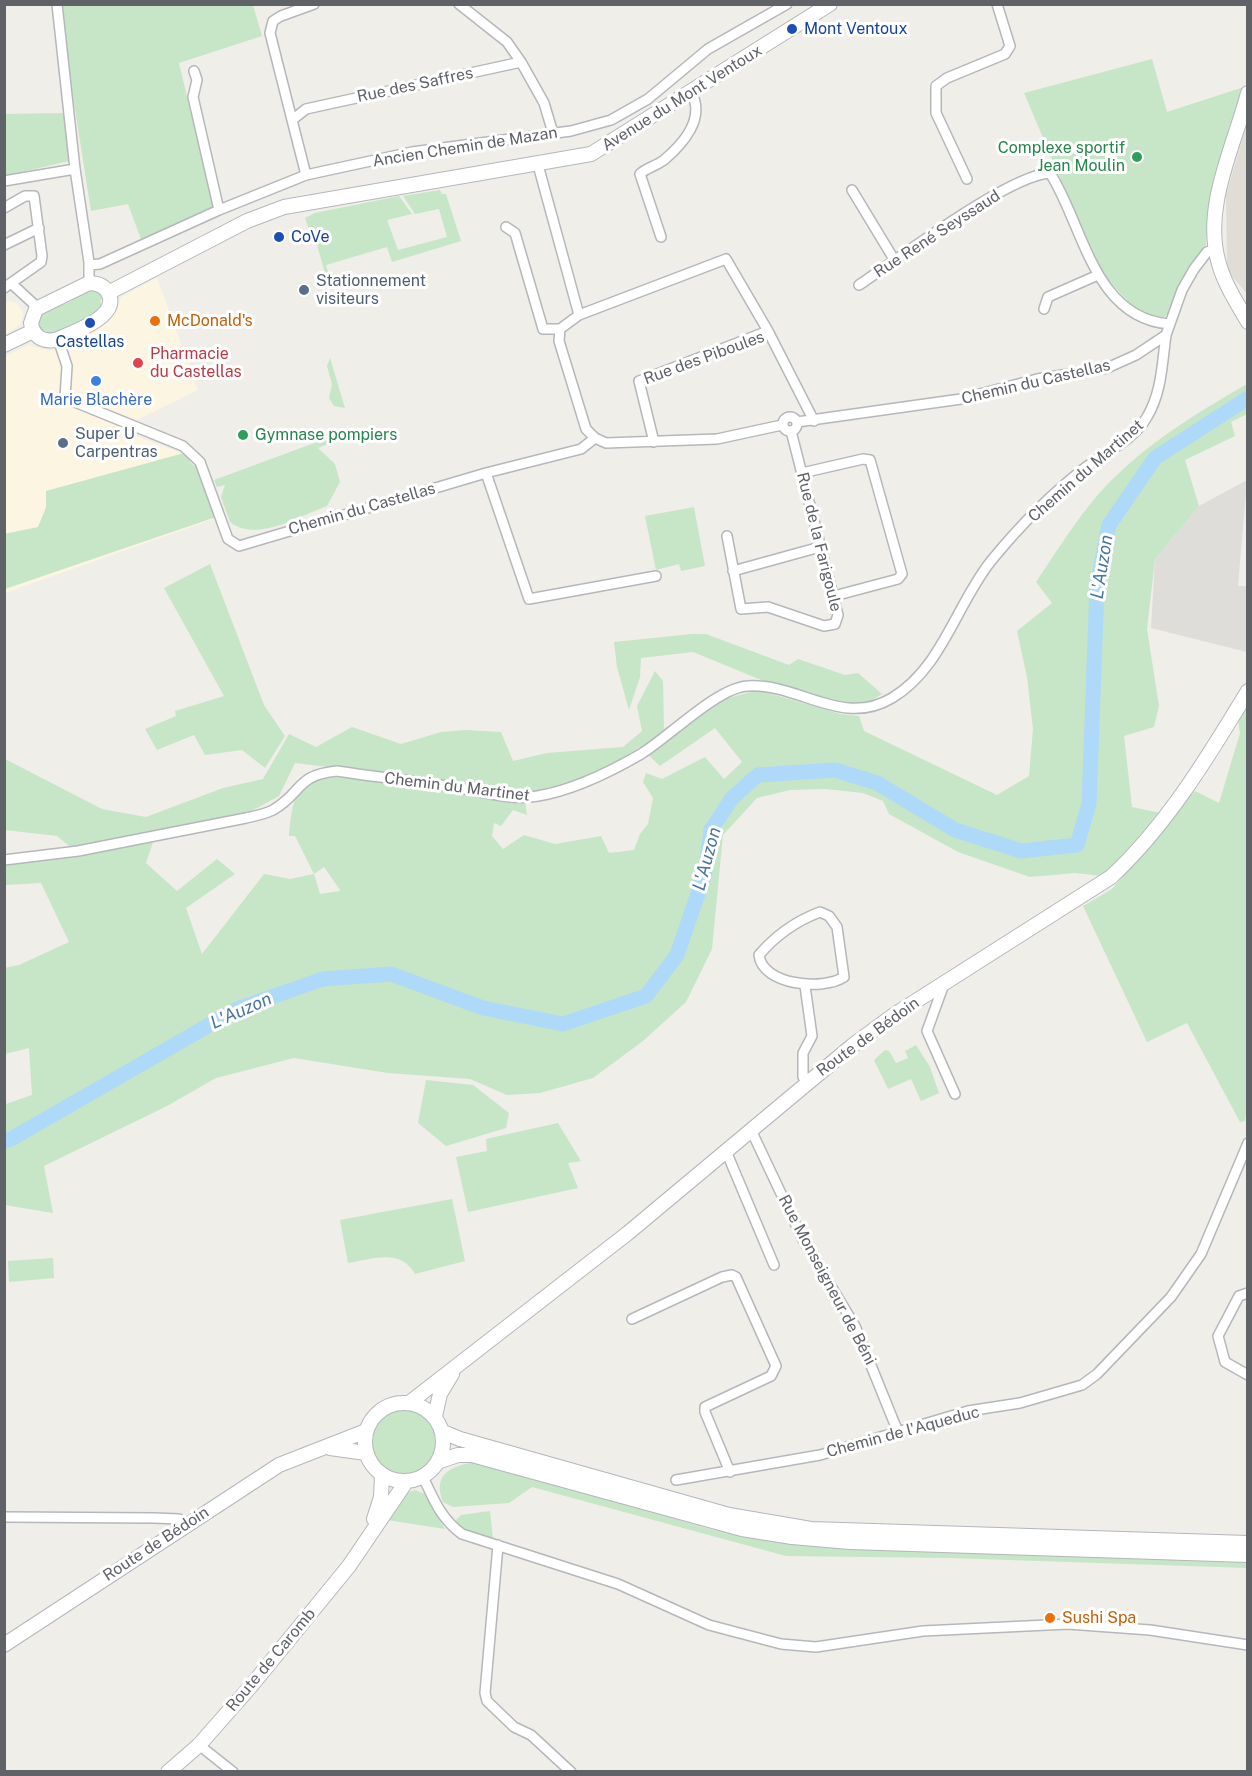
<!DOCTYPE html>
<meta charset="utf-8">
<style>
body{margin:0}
#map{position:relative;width:1252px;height:1776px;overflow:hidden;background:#f0eee8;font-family:"Public Sans",sans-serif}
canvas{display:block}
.frame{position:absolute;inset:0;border:6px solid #5f6267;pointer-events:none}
</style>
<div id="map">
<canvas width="1252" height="1776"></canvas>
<div class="frame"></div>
</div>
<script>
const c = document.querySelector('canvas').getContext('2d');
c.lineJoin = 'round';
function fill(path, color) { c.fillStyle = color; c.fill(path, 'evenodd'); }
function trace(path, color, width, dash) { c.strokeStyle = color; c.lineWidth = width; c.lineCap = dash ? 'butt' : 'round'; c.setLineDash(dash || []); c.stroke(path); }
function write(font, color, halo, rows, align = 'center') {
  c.font = font + ' "Public Sans",sans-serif'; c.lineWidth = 6; c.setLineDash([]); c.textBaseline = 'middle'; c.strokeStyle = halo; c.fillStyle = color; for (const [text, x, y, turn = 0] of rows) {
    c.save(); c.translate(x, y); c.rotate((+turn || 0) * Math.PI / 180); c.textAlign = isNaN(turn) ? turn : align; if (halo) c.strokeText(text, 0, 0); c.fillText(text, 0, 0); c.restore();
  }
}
fill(new Path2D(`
 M157,278L198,390L118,429L179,452L190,459L213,519L5,593L4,357L28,345L51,351L107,322L121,297Z
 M10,301L18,304L23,313L21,324L5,335V302Z`), '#fcf5e1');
fill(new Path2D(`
 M1247,480L1238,586H1247V652L1151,628L1155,559L1199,506Z`), '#dfddda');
fill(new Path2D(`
 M1247,123V294L1227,270L1226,195Z`), '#e0ddd6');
fill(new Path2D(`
 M68,4L253,5L262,36L179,63L214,209L142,242L128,204L91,211L71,84L63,6Z
 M1152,59L1167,112L1244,87L1208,219L1206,245L1181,284L1169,313L1162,319L1137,311L1106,278L1088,243L1024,93Z
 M64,113L69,161L5,176V114Z
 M440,190L442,194H446L461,241L392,262L387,247L326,265L330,280H327L317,245L313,242L305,218L315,213L399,196L412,214L387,220L398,250L447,237L439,209L415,214L403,196Z
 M86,289L101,293L103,298L100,301L102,307L99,311L54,334L40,329L37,321L40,313L55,305L60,306L72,301L74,296Z
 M330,358L345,408L334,406L329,398L332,384L327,366Z
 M1247,384V414L1231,422L1235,436L1185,460L1199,506L1155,559L1147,629L1159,706L1154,727L1124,736L1132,807L1161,813L1103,876L1075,873L1030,877L958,852L889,814L883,801L863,793L826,789L790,790L757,798L723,835L712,949L686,1002L643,1041L593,1078L540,1093L507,1095L470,1079L388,1073L294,1058L216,1078L167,1106L44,1166L53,1213L5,1205L6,1104L32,1095L29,1048L5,1054L4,968L19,965L69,942L41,883L5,885V862L78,853L57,836L5,830V759L102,809L146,817L223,788L263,779L289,734L316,747L352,727L401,744L441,732L466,730L501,732L513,761L547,753L623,747L642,731L637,706L655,671L663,681L664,729L699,706L758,690L840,714L859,716L864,731L997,795L1029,776L1033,729L1027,677L1017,631L1052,603L1036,582C1053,557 1069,531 1088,507C1130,453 1190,417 1247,384ZM715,728L742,762L724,779L705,757L662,779L646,773L643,782L653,798L648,824L640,834L634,850L609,853L601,836L555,844L524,835L503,849L492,836L494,823L501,826L513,810L527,815L525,801L341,777C295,781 293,795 289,836H295L314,874L290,879L264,874L202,954L186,908L235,874L217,859L177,891L146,863L156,833L246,814L279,796L295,763L547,793L601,771L640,747L660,766ZM324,867L340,890V891L320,894L314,874Z
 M328,438L330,443L318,448L335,464L340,482L327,506C299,516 257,543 230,522L221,497L225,485L217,487L214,480Z
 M184,453L193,465L198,467L216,517L5,589L4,534L38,527L46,507V491Z
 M694,507L705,566L681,571L679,564L656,570L645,516Z
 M210,564L264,705L285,736L265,768L242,750L205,755L194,735L157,750L145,729L176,716L175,711L224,696L164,588Z
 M692,634H706L789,665L798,659L845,675L858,673L882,694L862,707L766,682L693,652L641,658L640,677L629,710L617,667L614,642Z
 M1247,705L1248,1099L1245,1121L1240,1122L1187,1023L1147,1042L1083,906L1112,889L1195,791L1219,803L1240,733L1238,720Z
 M916,1045L930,1067L939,1093L921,1101L911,1079L888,1089L874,1060L885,1050L889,1051L896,1063L908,1058L905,1051Z
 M426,1080L473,1085L509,1113L506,1128L446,1146L418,1123Z
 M558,1123L581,1161L568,1163L578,1188L468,1212L456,1157L487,1151L486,1139Z
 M452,1199L465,1261L415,1274C401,1248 372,1259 348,1263L340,1220Z
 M53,1258L54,1278L9,1282L8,1261Z
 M372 1442a33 33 0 1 1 66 0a33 33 0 1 1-66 0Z
 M475,1462L714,1530L795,1545L1247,1560V1568L949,1558L786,1556L532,1487L509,1503L453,1507L443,1502C432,1474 451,1466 475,1462Z
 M415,1490L425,1494L445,1529L387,1520L403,1494Z
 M490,1511L493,1539L460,1530L456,1520L461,1515Z`), '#c7e5c7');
trace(new Path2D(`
 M4,1141L11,1139L237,1009L323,979L391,974L483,1008L563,1024L646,996L677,955L705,873L711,830L732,798L758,775L835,770L877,783L955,830L1021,851L1077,845L1089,804L1097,586L1109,525L1155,458L1248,398`), '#afd9f9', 15);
const minor = new Path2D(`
 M57,4L75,169L89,262V283
 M459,4L507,42L521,62
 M194,71L197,80L193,97L219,210
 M292,120L270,33L273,21L281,16L314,4
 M538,165L579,315
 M306,175L292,120L306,109L521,62L544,103L553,133
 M967,179L936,113V86L947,78L1005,54L1010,46L997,4
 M4,181L75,169
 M852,190L895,261
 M4,208L25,196H34L42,256L41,262L4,288
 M506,227L515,233L543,329H560
 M661,237L640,174C646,168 656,166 664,160C683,144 706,118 691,92
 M4,245L39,228
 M89,265L100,264L219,210L306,175L412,152L571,131L611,120L648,99L708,49L787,4
 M12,284L37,307
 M859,285C898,259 1009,175 1050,173C1083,224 1093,318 1169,324
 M1044,309L1048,297L1098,275
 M768,331L726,259L579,315L560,329L559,341L586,429L595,438L606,443L717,439L782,425
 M58,339L67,366L65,398L183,446L200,462L228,539L239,546L486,473L581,449L595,438
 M783 424a7 7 0 1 1 14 0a7 7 0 1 1-14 0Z
 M797,422L961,399L1037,379L1107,368L1136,355L1166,335L1182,290L1194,269L1207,252L1215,249
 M654,442L639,381L768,331L814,421
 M486,473L529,599L656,576
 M802,473L863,459L870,460L902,574L898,579L834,596
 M727,536L741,609L768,607L824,626L835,624L838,615L791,431
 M733,571L820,547
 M4,860L78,851L246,818C255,816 265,814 273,810C303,793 295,775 337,771C376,777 415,781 453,787C480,791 511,801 538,796C574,790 610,772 641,754C669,737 718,687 748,686C799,683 842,728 892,698C942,668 956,605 991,561C1018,528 1052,493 1086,467C1105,453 1135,439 1147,417C1162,392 1162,363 1166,335
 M820,912L829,916L837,927L844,977C823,991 762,985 759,955C776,935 796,921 820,912Z
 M944,984L927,1031L955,1094
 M805,986L812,1036L803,1053V1077L807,1083
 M751,1130L802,1238L855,1326L898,1432
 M726,1151L774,1265
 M1248,1293L1239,1296L1218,1336L1225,1362L1248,1375
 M632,1319L722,1277L732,1275L736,1277L776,1366L771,1376L705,1407V1412L730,1472
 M423,1477C434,1500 441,1519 462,1534L618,1584L709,1625L781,1644L816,1647L923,1631L1068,1624L1150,1630L1248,1645
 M676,1480L820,1455L968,1411L1020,1403L1082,1385L1097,1374L1171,1297L1201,1254L1248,1143
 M4,1517L154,1518L179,1519L185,1525
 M498,1545L485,1693L487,1701L514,1727L531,1735L571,1772
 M199,1745L233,1772`);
const secondary = new Path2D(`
 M1248,93C1234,147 1202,208 1219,264C1225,285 1237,303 1248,322
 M89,283C98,283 105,286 109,294C119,318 71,333 55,340C42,342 33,336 31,323L36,309Z
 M108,293L247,221L284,207L591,154L830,4
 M4,345L33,331
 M365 1442a39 39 0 1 1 78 0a39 39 0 1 1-78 0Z
 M409,1403L628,1233L852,1046L894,1015L1111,877C1167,825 1208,757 1248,691
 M435,1416L440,1394L452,1374
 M443,1432L460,1439L729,1515L811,1529L1248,1543
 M330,1448L366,1453
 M440,1461L458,1455H472L742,1529L792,1537L850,1542L1248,1555
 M374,1519L381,1497L382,1475
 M4,1645L279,1465L366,1431
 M168,1772L199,1745L251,1686L349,1566L406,1482`);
trace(minor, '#b5b7bb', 12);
trace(secondary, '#b4b7bb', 16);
trace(minor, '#fff', 9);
trace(secondary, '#fff', 14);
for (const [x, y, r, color] of [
 [792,29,6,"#1a4fb4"],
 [1137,157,6,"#2e9e5b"],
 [279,237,6,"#1a4fb4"],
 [304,290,6,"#5c6f8a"],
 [155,321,6,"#e8710a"],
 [90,323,6,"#1a4fb4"],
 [138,363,6,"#e0444e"],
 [96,381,6,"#3f7fe0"],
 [243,435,6,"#2e9e5b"],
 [63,443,6,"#5c6f8a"],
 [1050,1618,6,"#e8710a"]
]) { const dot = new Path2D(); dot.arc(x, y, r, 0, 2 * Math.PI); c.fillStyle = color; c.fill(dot); trace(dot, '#fff', 2); }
write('16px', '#164399', '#fff', [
 ["Mont Ventoux",804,29],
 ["CoVe",291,237],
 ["Castellas",90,342,"center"]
], 'left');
write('16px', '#5f6267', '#fff', [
 ["Rue des Saffres",415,85,-12],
 ["Avenue du Mont Ventoux",682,98,-32],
 ["Ancien Chemin de Mazan",465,147,-9],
 ["Rue René Seyssaud",937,234,-33],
 ["Rue des Piboules",704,358,-20],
 ["Chemin du Castellas",1036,382,-13],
 ["Chemin du Martinet",1086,471,-41],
 ["Chemin du Castellas",362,509,-16],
 ["Rue de la Farigoule",819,542,76],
 ["Chemin du Martinet",457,787,7],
 ["Route de Bédoin",868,1037,-36],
 ["Rue Monseigneur de Béni",827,1280,62],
 ["Chemin de l'Aqueduc",903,1432,-15],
 ["Route de Bédoin",156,1544,-33],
 ["Route de Caromb",271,1660,-50]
]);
write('16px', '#27864d', '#fff', [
 ["Complexe sportif",1125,148],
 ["Jean Moulin",1125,166],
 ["Gymnase pompiers",255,435,"left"]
], 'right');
write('16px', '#4e5e75', '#fff', [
 ["Stationnement",316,281],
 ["visiteurs",316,299],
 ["Super U",75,434],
 ["Carpentras",75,452]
], 'left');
write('16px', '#c56008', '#fff', [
 ["McDonald's",167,321],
 ["Sushi Spa",1062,1618]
], 'left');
write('16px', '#be3a42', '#fff', [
 ["Pharmacie",150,354],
 ["du Castellas",150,372]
], 'left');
write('16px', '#366cbe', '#fff', [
 ["Marie Blachère",96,400]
]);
write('italic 18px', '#4875a2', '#fff', [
 ["L'Auzon",1102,567,-81],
 ["L'Auzon",707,859,-75],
 ["L'Auzon",241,1011,-24]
]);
</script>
